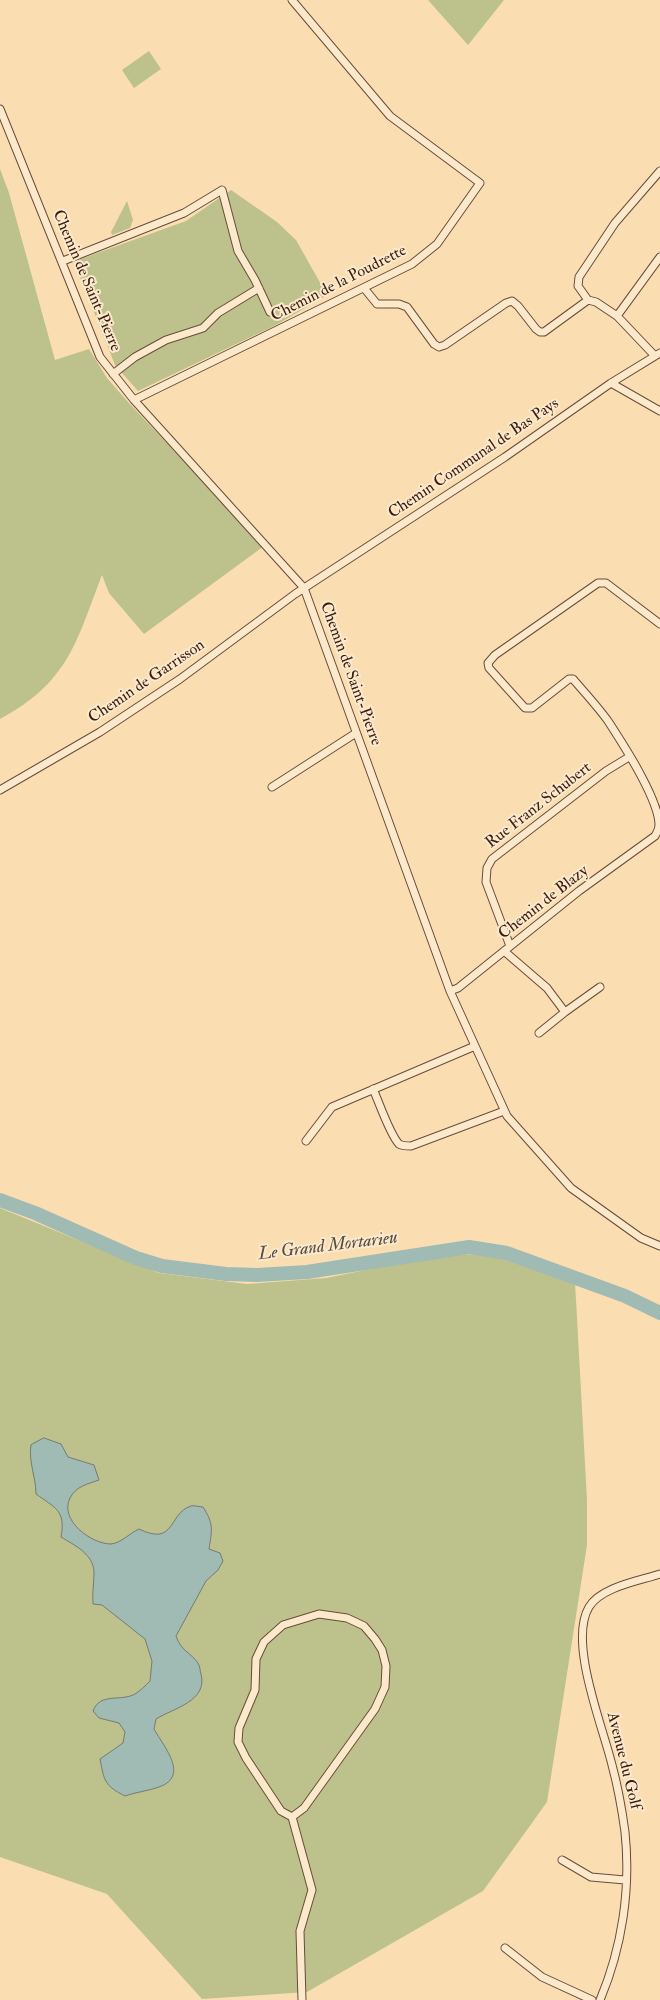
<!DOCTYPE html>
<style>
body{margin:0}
canvas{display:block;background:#faddb1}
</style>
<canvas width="660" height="2000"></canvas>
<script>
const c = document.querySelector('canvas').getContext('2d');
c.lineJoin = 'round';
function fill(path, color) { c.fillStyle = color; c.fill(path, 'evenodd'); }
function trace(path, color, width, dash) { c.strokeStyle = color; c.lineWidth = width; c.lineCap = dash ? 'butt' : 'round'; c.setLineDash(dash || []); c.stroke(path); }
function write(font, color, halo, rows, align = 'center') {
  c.font = font + ' "IM FELL Double Pica",serif'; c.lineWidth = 4; c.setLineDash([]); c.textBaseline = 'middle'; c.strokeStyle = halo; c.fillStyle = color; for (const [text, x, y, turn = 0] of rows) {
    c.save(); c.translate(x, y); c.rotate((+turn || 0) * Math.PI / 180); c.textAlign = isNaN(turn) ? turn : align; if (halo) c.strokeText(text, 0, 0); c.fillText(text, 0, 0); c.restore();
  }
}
fill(new Path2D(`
 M428,0H504L468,45Z
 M149,51L161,69L134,88L122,70Z
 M0,169L9,193L55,360L89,349L107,378L128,402L264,546L144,634L109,593L102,575C76,642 69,682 0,719Z
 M231,190L277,222L296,240L327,295L276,325L138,391L115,365L76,267L78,260L186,221Z
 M127,201L133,220L130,228L112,235L111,232Z
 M0,1208L159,1273L247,1284L326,1278L440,1255L494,1254L575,1282L587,1500V1545L547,1802L483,1891L307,1992L202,1999L107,1894L0,1857Z`), '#bdc18c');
const water = new Path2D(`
 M44,1438L61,1444L68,1457L94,1465L99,1480C88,1484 76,1486 70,1498C59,1520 91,1544 111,1544C121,1543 130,1533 139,1529C176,1547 168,1513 191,1506C194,1505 200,1507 203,1507C214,1524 212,1530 209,1549L220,1553L223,1561L218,1570L206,1581L176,1636C181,1651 190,1652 198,1663C200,1666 200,1671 201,1674C208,1701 174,1708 156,1719L154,1729C164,1747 190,1776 159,1787C148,1791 136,1792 125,1796C105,1786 104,1781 100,1759L123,1743L125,1732L119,1723L99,1718L93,1711C100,1692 121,1702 135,1694C140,1691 146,1685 150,1681L152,1661L145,1639L102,1605L93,1604C92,1593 94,1584 94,1573C94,1554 74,1545 61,1537C66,1510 55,1508 36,1494C36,1477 28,1461 31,1445Z`);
fill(water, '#a0bab4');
trace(water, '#767b73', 1);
trace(new Path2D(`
 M0,1200L35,1213L136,1258L162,1266L226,1274L257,1275L307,1272L469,1247L507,1253L625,1296L660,1313`), '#a0bab4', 14);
const street = new Path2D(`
 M0,109L100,357L134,400L304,588L450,991L507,1116L571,1188L641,1238L660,1246
 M63,261L184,213L222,190L238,251L255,280L270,312
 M364,288L377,304H399L407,307L434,344L439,347L445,345L506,303L512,301L518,306L536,329L540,332H544L588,300
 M617,316L660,257
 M655,356L617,316L596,302L588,300L578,286L579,277L615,223L660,171
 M113,374L135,357L166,340L203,328L218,313L259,288
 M611,383L660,411
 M134,400L412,264L437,244L480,183L390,116L292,0
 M272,787L356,733
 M0,790L100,732L180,679L295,594L505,457L611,383L660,353
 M510,946L486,882L487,868L492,859L606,771L629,757
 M504,951L547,988L565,1012L600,987
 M450,991L458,988L579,891L655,836C657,832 659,830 659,825C659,799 623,744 608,721C598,707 585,693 573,679H569L532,708H525L489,668L488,663L495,655L598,583H606L660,624
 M539,1033L565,1012
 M373,1089C379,1102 390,1135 399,1144C402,1146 407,1146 411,1146L504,1111
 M306,1141L332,1107L475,1046
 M292,1817L304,1808L375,1709L385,1687L386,1666L382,1650L375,1639L364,1626L347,1618L319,1614L283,1625L264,1642L256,1659L255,1690L239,1728L238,1742L246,1758L281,1811L292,1817L312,1890L300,1931L302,2000
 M562,1860L591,1877L625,1880
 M505,1948L542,1977L592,2000
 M600,2000C622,1948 631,1889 625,1832C622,1810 618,1787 612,1765C603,1727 568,1642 589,1607C601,1587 639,1581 660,1574`);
trace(street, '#684c39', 9);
trace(street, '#fce9cc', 7);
write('16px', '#381c11', '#fce9cc', [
 ["Chemin de Saint-Pierre",86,281,67],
 ["Chemin de la Poudrette",339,284,-27],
 ["Chemin Communal de Bas Pays",474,459,-34],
 ["Chemin de Saint-Pierre",350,674,70],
 ["Chemin de Garrisson",147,682,-34],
 ["Rue Franz Schubert",539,806,-38],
 ["Chemin de Blazy",544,903,-38],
 ["Avenue du Golf",623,1761,76]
]);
write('italic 18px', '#574b42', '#fce9cc', [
 ["Le Grand Mortarieu",328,1247,-7]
]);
</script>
